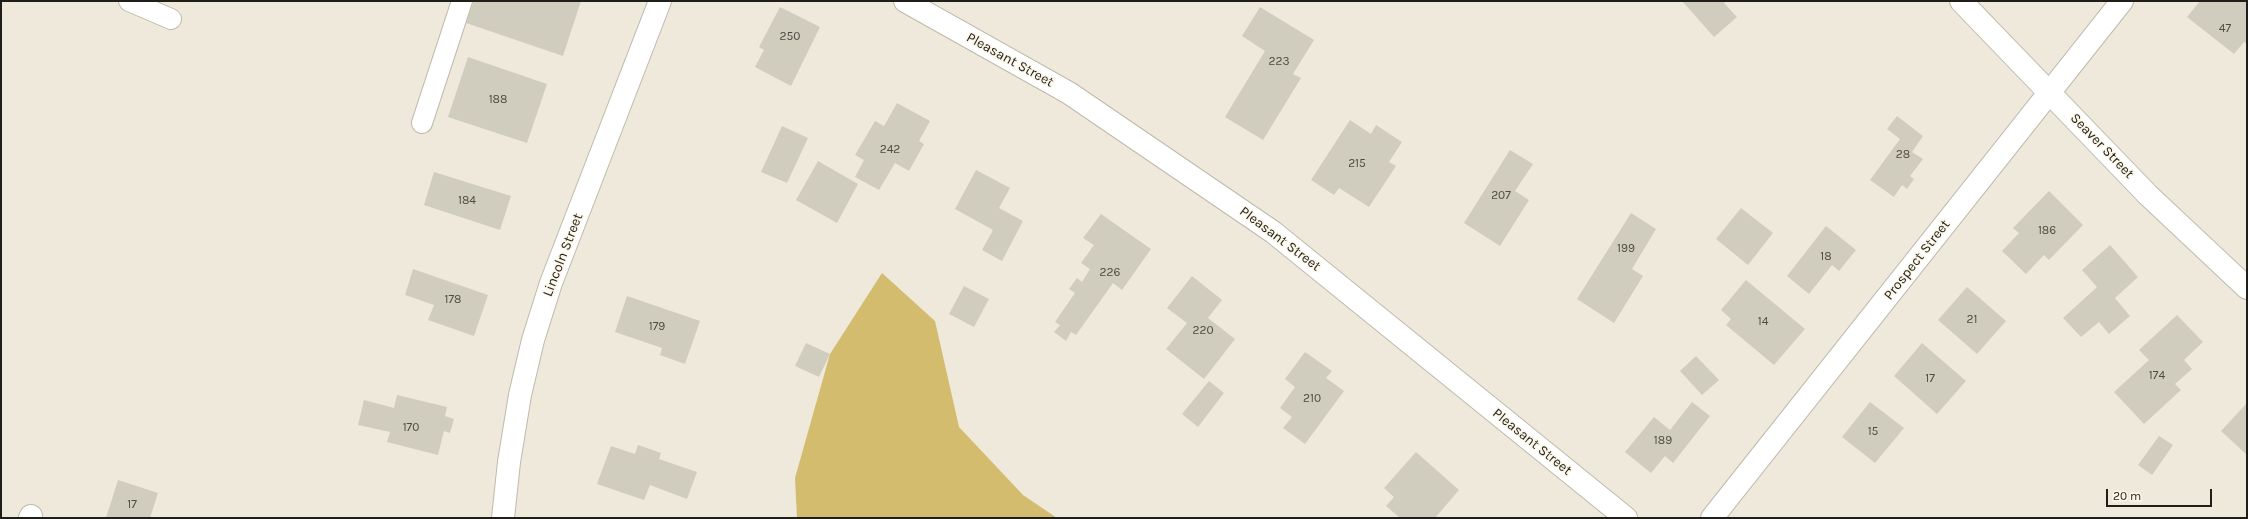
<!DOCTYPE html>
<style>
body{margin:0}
#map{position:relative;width:2248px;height:519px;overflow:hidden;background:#eee9da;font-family:Karla,sans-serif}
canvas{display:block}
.frame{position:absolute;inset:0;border:2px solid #201e19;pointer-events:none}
.scale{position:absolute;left:2106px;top:489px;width:106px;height:18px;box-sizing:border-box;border:2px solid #201e19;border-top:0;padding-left:5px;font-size:12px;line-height:14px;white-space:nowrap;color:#201e19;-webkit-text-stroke:3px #fbf6e8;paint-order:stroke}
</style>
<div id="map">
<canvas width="2248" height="519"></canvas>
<div class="frame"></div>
<div class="scale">20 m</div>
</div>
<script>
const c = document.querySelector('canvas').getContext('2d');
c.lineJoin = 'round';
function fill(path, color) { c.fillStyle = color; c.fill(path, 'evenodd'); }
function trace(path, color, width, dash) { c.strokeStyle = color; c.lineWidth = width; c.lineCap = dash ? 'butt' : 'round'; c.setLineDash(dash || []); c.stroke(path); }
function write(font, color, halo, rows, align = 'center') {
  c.font = font + ' Karla,sans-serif'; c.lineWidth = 3; c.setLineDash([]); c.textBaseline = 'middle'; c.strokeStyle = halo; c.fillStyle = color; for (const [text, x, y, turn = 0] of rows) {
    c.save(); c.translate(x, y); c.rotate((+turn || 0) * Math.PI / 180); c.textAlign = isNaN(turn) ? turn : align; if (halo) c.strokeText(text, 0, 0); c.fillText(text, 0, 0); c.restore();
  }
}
fill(new Path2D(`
 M882,273L935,321L959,427L1023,495L1057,518H797L795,478L830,354Z`), '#d4bc6e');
fill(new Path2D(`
 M474,1H581L563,56L466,23Z
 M1682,1H1727L1724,3L1737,17L1714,37Z
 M2200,1H2247V44L2244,42L2234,54L2187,17Z
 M780,7L820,27L791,86L755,67L764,50L759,47Z
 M1260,7L1314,40L1293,74L1301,78L1263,140L1225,117L1265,51L1242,36Z
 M468,57L547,84L527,143L448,117Z
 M897,103L930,121L919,141L924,144L909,171L895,163L879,190L855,177L864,160L855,155L875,121L884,126Z
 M1897,116L1923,136L1912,152L1923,159L1910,176L1914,179L1907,189L1902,185L1894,197L1870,180L1900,139L1887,129Z
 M1350,120L1371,134L1376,125L1402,142L1389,162L1396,166L1369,207L1339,188L1334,195L1311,180Z
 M782,126L808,138L787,183L761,172Z
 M1510,150L1533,164L1515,191L1529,200L1500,246L1464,223Z
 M818,161L858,184L837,223L796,200Z
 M976,170L1010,188L999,208L1023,221L1002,261L982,250L993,230L955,209Z
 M434,172L511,196L500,230L424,205Z
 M2049,191L2083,225L2049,260L2044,255L2026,274L2002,251L2019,233L2013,228Z
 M1741,208L1773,233L1748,265L1716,239Z
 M1631,213L1656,229L1632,269L1643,276L1614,323L1577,299Z
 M1101,214L1151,249L1122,290L1113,283L1076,335L1071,332L1066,341L1054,332L1060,325L1055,322L1075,293L1069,289L1077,278L1082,282L1090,269L1081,263L1094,245L1083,238Z
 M1826,226L1856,250L1839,271L1832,265L1809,294L1787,276Z
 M2110,245L2138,277L2115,298L2130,316L2109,334L2099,322L2081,337L2063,318L2097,287L2082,270Z
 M413,269L488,295L474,336L428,320L434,305L405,295Z
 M1192,276L1222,300L1208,318L1235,339L1204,379L1166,349L1187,323L1167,308Z
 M1746,280L1805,329L1774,365L1726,325L1731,319L1721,310Z
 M964,286L989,299L974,327L949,314Z
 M1967,287L2006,321L1977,354L1938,320Z
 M627,296L700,321L685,364L660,355L662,348L615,332Z
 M2177,315L2203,342L2184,360L2192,369L2175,384L2181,390L2144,424L2114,392L2149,360L2139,350Z
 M806,343L830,354L819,377L795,366Z
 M1922,343L1966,381L1937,414L1894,376Z
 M1305,352L1332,371L1326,378L1344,391L1305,444L1283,428L1292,417L1280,408L1295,387L1285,379Z
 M1696,356L1719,380L1702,395L1680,371Z
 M1209,381L1224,393L1198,427L1182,414Z
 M397,395L447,407L445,416L454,419L450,433L444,431L438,455L387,442L390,432L358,425L364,400L394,408Z
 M1692,402L1710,416L1673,463L1665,456L1651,473L1625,452L1654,417L1670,430Z
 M1870,402L1904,428L1875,463L1842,437Z
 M2247,403V455L2221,431Z
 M2159,436L2173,445L2152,475L2138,465Z
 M638,445L661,453L659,459L697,472L687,499L650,485L644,500L597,484L611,446L635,454Z
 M1416,452L1459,490L1435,518H1400L1386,506L1394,497L1384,488Z
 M118,480L158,493L150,518H106Z`), '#d1cdbe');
const service = new Path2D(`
 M129,1L171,19
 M422,123L462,1`);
const minor = new Path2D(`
 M1961,1L2148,195L2247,288
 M30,518L31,516`);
const tertiary = new Path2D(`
 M503,518L509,462L520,395L533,340L551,283L660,1
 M1712,518L2122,1`);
const secondary = new Path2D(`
 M905,1L1069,93L1273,232L1626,518`);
trace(service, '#bfbaac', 22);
trace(minor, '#bfbaac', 24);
trace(tertiary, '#bfbaac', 24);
trace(secondary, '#bfbaac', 24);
trace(service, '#fff', 20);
trace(minor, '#fff', 22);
trace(tertiary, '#fff', 22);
trace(secondary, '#fff', 22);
write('12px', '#4c4a42', null, [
 ["47",2225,29],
 ["250",790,37],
 ["223",1279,62],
 ["188",498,100],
 ["242",890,150],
 ["28",1903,155],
 ["215",1357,164],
 ["207",1501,196],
 ["184",467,201],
 ["186",2047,231],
 ["199",1626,249],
 ["18",1826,257],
 ["226",1110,273],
 ["178",453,300],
 ["21",1972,320],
 ["14",1763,322],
 ["179",657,327],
 ["220",1203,331],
 ["174",2157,376],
 ["17",1930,379],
 ["210",1312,399],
 ["170",411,428],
 ["15",1873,432],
 ["189",1663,441],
 ["17",132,505]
]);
write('14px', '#201e19', '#fbf6e8', [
 ["Pleasant Street",1010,60,29],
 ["Seaver Street",2102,146,46],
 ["Pleasant Street",1280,239,37],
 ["Lincoln Street",563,255,-69],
 ["Prospect Street",1917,260,-52],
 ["Pleasant Street",1532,442,39]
]);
</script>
